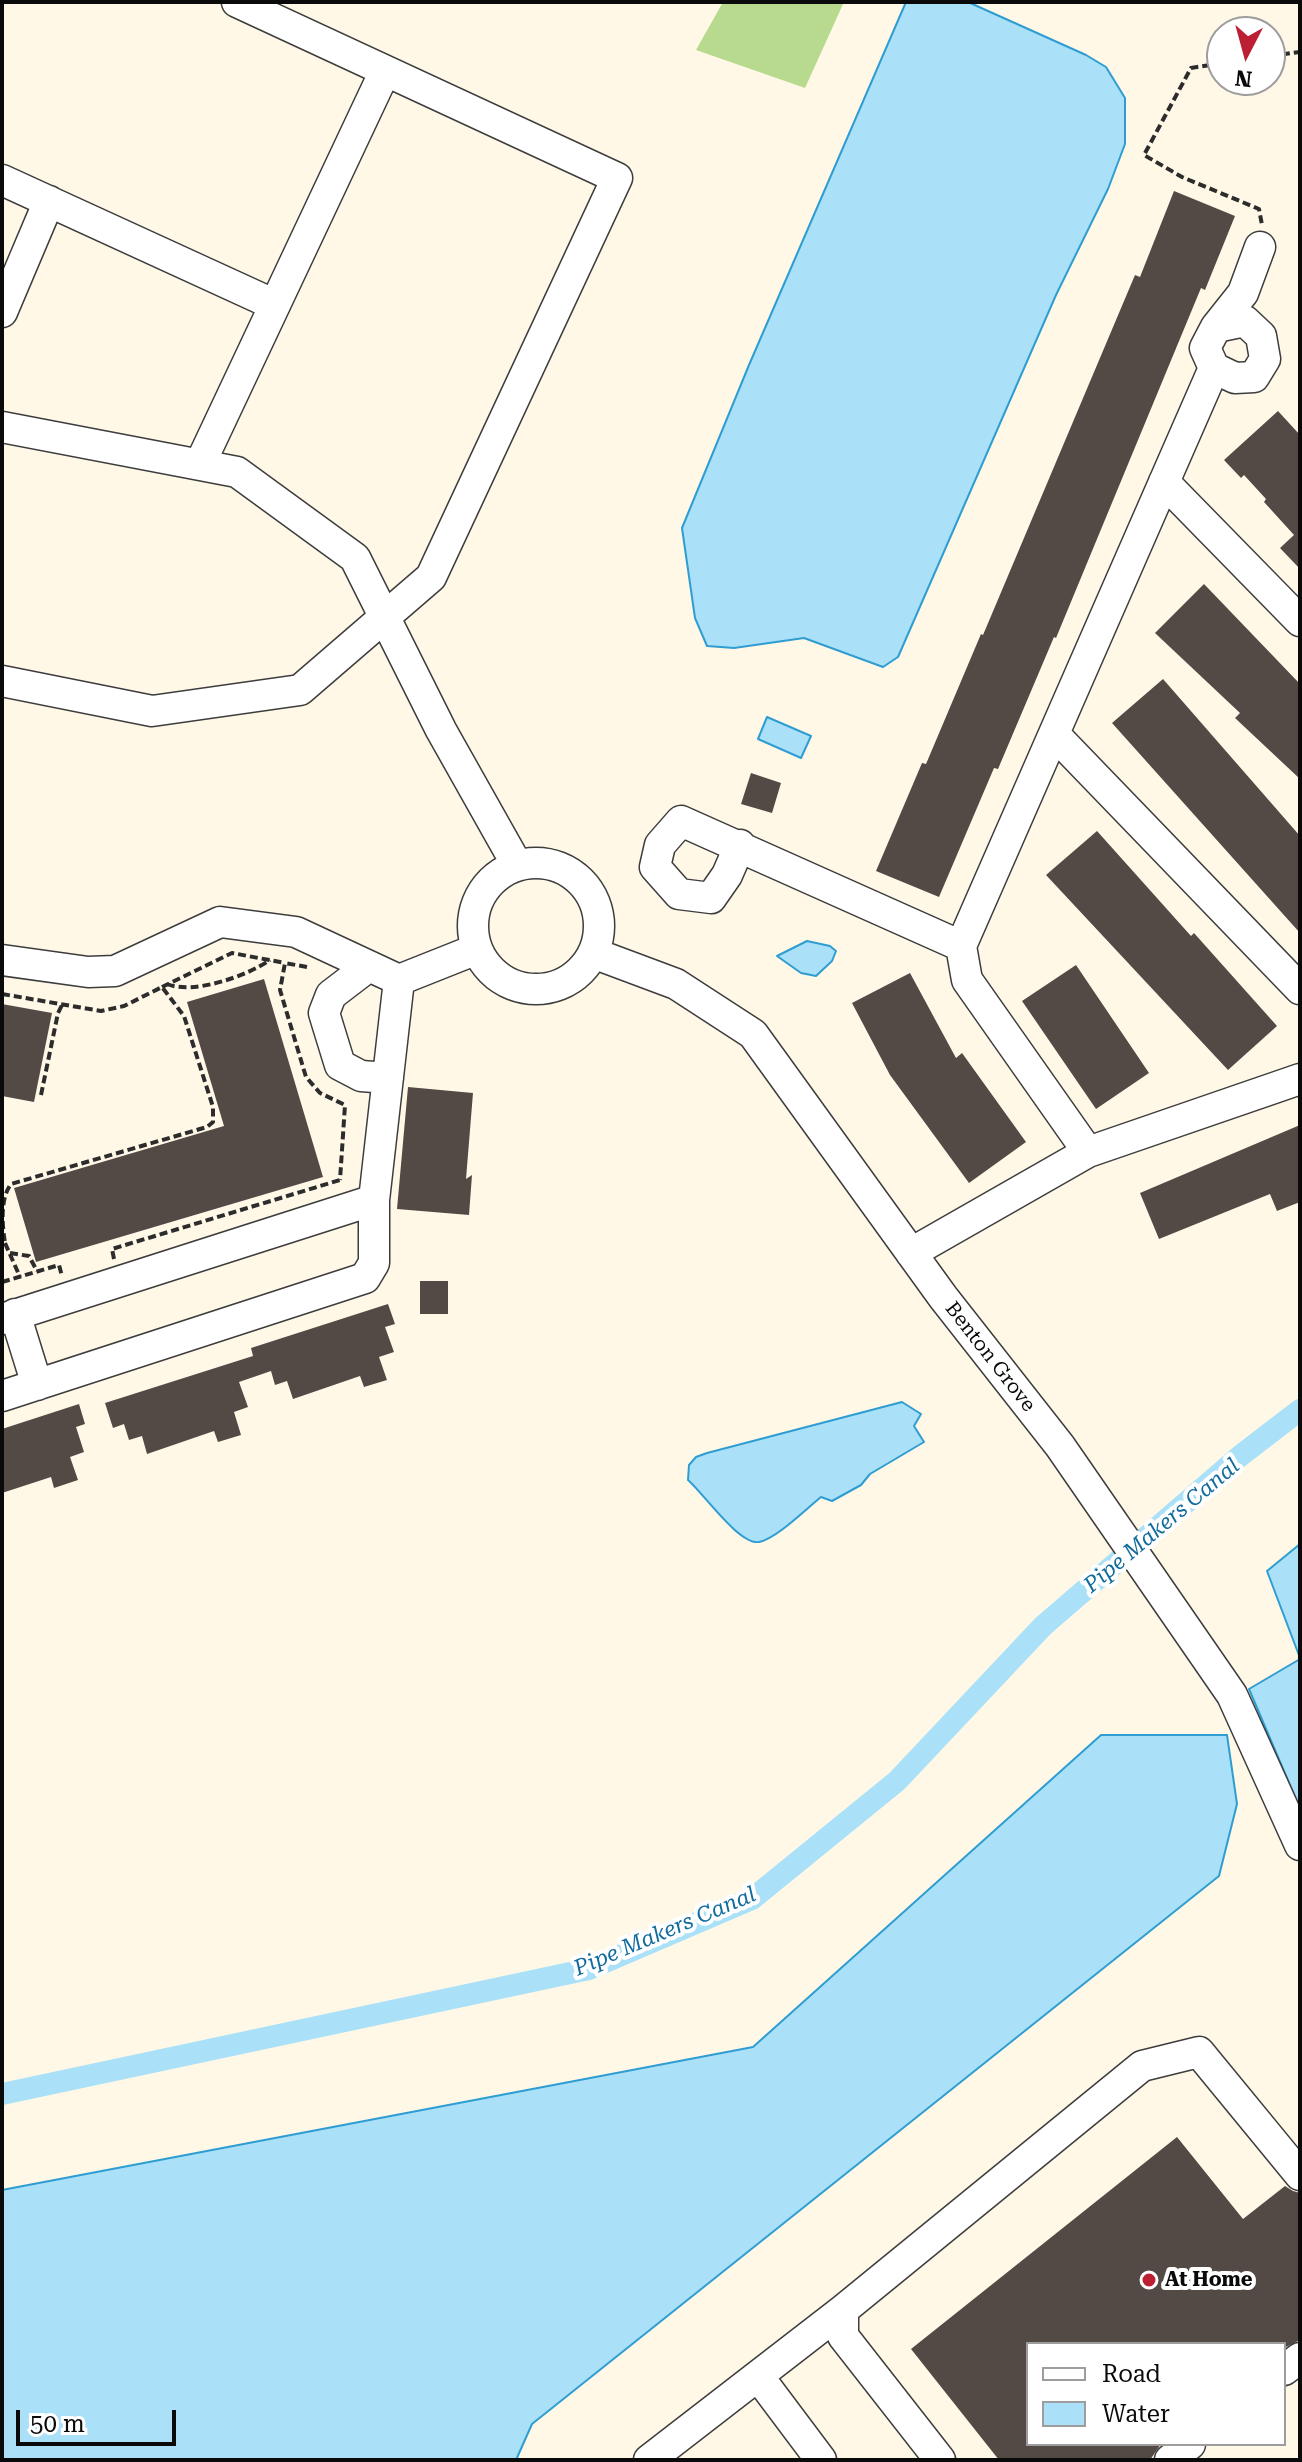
<!DOCTYPE html>
<style>
body{margin:0}
#map{position:relative;width:1302px;height:2462px;overflow:hidden;background:#fff8e7;font-family:"Roboto Serif",serif}
canvas{display:block}
.frame{position:absolute;inset:0;border:4px solid #0a0a0a;pointer-events:none}
.legend{position:absolute;left:1026px;top:2342px;width:260px;height:104px;box-sizing:border-box;background:#fff;border:2px solid #9d9d9d;margin:0;padding:10px 14px;list-style:none;font-size:24px;color:#0a0a0a}
.legend li{display:flex;align-items:center;gap:16px;height:40px}
.legend b{width:40px;border:2px solid #9d9d9d}
.north{position:absolute;left:1206px;top:16px;width:80px;height:80px;box-sizing:border-box;background:#fff;border:2px solid #9d9d9d;border-radius:50%;rotate:186deg;font-size:22px;font-weight:700;line-height:32px;text-align:center;color:#0a0a0a}
.north::after{content:'';display:block;margin:auto;width:28px;height:36px;background:#bc1f33;clip-path:polygon(50% 0,100% 100%,50% 72%,0 100%)}
.scale{position:absolute;left:16px;top:2410px;width:160px;height:36px;box-sizing:border-box;border:4px solid #0a0a0a;border-top:0;padding-left:10px;font-size:24px;line-height:28px;white-space:nowrap;color:#0a0a0a;-webkit-text-stroke:6px #fff;paint-order:stroke}
</style>
<div id="map">
<canvas width="1302" height="2462"></canvas>
<div class="frame"></div>
<ul class="legend">
<li><b style="height:10px;background:#fff"></b>Road</li>
<li><b style="height:22px;background:#aae1f8"></b>Water</li>
</ul>
<div class="north">N</div>
<div class="scale">50 m</div>
</div>
<script>
const c = document.querySelector('canvas').getContext('2d');
c.lineJoin = 'round';
function fill(path, color) { c.fillStyle = color; c.fill(path, 'evenodd'); }
function trace(path, color, width, dash) { c.strokeStyle = color; c.lineWidth = width; c.lineCap = dash ? 'butt' : 'round'; c.setLineDash(dash || []); c.stroke(path); }
function write(font, color, halo, rows, align = 'center') {
  c.font = font + ' "Roboto Serif",serif'; c.lineWidth = 8; c.setLineDash([]); c.textBaseline = 'middle'; c.strokeStyle = halo; c.fillStyle = color; for (const [text, x, y, turn = 0] of rows) {
    c.save(); c.translate(x, y); c.rotate((+turn || 0) * Math.PI / 180); c.textAlign = isNaN(turn) ? turn : align; if (halo) c.strokeText(text, 0, 0); c.fillText(text, 0, 0); c.restore();
  }
}
fill(new Path2D(`
 M723,2H844L805,88L696,50Z`), '#b7da8f');
const water = new Path2D(`
 M906,2H968L1086,55L1106,67L1125,98V144L1108,189L1056,295L898,657L883,667L804,638L734,648L707,646L695,618L682,528L749,365Z
 M767,717L811,736L801,758L758,739Z
 M807,941L830,946L836,951L832,961L816,976L801,973L777,956Z
 M902,1402L921,1414L914,1426L924,1442L870,1474L861,1485L832,1501L821,1497C806,1509 776,1539 759,1542C739,1545 704,1494 688,1480L689,1465L696,1457L707,1453Z
 M1300,1544V1658L1267,1571Z
 M1300,1659V1803L1298,1804L1249,1689Z
 M1101,1735H1227L1237,1804L1219,1876L532,2424L516,2460H2V2190L753,2047Z`);
fill(water, '#aae1f8');
trace(water, '#2f9dd1', 2);
trace(new Path2D(`
 M2,2094L589,1969L752,1899L897,1781L1043,1626L1240,1456L1300,1410`), '#aae1f8', 22);
fill(new Path2D(`
 M1174,191L1235,216L1205,290L1201,288L1056,638L1054,637L998,769L994,768L939,897L876,871L922,763L926,764L981,634L983,635L1135,275L1140,277Z
 M1278,411L1300,435V569L1280,548L1294,535L1264,502L1266,499L1244,475L1241,478L1224,460Z
 M1204,584L1300,684V779L1235,718L1240,713L1155,633Z
 M1163,679L1300,836V933L1112,723Z
 M751,773L781,783L772,813L741,804Z
 M1097,831L1191,936L1194,933L1277,1026L1228,1070L1046,875Z
 M1076,965L1149,1073L1096,1109L1022,1001Z
 M910,973L956,1058L962,1053L1026,1142L969,1183L890,1075L852,1003Z
 M264,979L323,1177L36,1262L14,1188L224,1126L187,1002Z
 M2,1004L52,1013L34,1102L2,1096Z
 M408,1087L473,1093L466,1179L472,1175L469,1215L397,1209Z
 M1300,1125V1202L1277,1211L1270,1194L1159,1239L1140,1193Z
 M420,1281H448V1314H420Z
 M388,1304L395,1324L385,1327L394,1352L379,1357L387,1380L364,1387L360,1376L293,1399L287,1381L275,1385L271,1371L239,1382L248,1407L234,1412L241,1435L218,1442L214,1431L147,1454L142,1436L129,1440L124,1424L113,1428L105,1403L253,1356L251,1348Z
 M79,1404L85,1424L76,1427L84,1452L70,1457L78,1480L54,1488L51,1477L2,1493V1429Z
 M1177,2137L1243,2219L1285,2186L1293,2191L1300,2193V2340L1284,2348V2344H1028V2444H1161L1150,2460H999L911,2349Z`), '#534a46');
const minor = new Path2D(`
 M2,180L275,305
 M2,312L49,201
 M1216,327L1243,293L1260,247
 M2,427L237,472L355,558L441,730L517,865
 M200,464L385,71
 M1164,482L1300,621
 M2,681L152,711L300,690L431,577L617,178L237,2
 M1054,734L1300,989
 M740,845L727,875L711,898L679,894L655,867L660,845L681,821L961,946
 M473 926a63 63 0 1 1 126 0a63 63 0 1 1-126 0Z
 M593,953L676,984L753,1034L943,1297L1060,1446L1232,1695L1300,1845
 M2,960L88,972L115,971L220,922L296,932L399,980L477,949
 M369,966L331,995L324,1013L340,1065L361,1076L388,1078
 M1088,1152L967,980L961,946L1214,368L1205,348L1216,327L1245,321L1261,336L1265,359L1254,377L1235,378L1214,368
 M911,1253L1088,1152L1300,1079
 M15,1314L37,1385
 M2,1319L374,1200
 M2,1396L365,1278L374,1263V1200L399,980
 M1284,2370L1300,2358
 M758,2376L821,2460
 M649,2460L843,2310
 M940,2460L843,2336V2310L1142,2066L1199,2052L1300,2175
 M1170,2460L1190,2444`);
trace(minor, '#3d3d3d', 33);
trace(new Path2D(`
 M1270,56L1300,52
 M1222,63L1191,68L1144,155L1182,177L1259,209L1262,225
 M307,967L285,963L280,990L306,1077L320,1093L345,1105L340,1180
 M167,984C193,995 247,976 270,960
 M162,987L232,953L285,963
 M2,994L101,1011L124,1006L162,987L184,1016L213,1107V1122L207,1127L11,1184C0,1199 2,1224 5,1243L2,1245
 M41,1095L58,1013L62,1005
 M5,1243L20,1277
 M10,1253L29,1256L37,1271
 M114,1259L112,1249L340,1180L341,1182
 M2,1282L59,1265L62,1276`), '#2c2c2c', 4, [8, 4]);
trace(minor, '#fff', 30);
for (const [x, y, r, color] of [
 [1149,2280,8,"#bc1f33"]
]) { const dot = new Path2D(); dot.arc(x, y, r, 0, 2 * Math.PI); c.fillStyle = color; c.fill(dot); trace(dot, '#fff', 3); }
write('20px', '#0a0a0a', '#fff', [
 ["Benton Grove",990,1357,52]
]);
write('bold 20px', '#0a0a0a', '#fff', [
 ["At Home",1165,2280]
], 'left');
write('italic 22px', '#116b9d', '#fff', [
 ["Pipe Makers Canal",1162,1526,-40],
 ["Pipe Makers Canal",665,1932,-23]
]);
</script>
